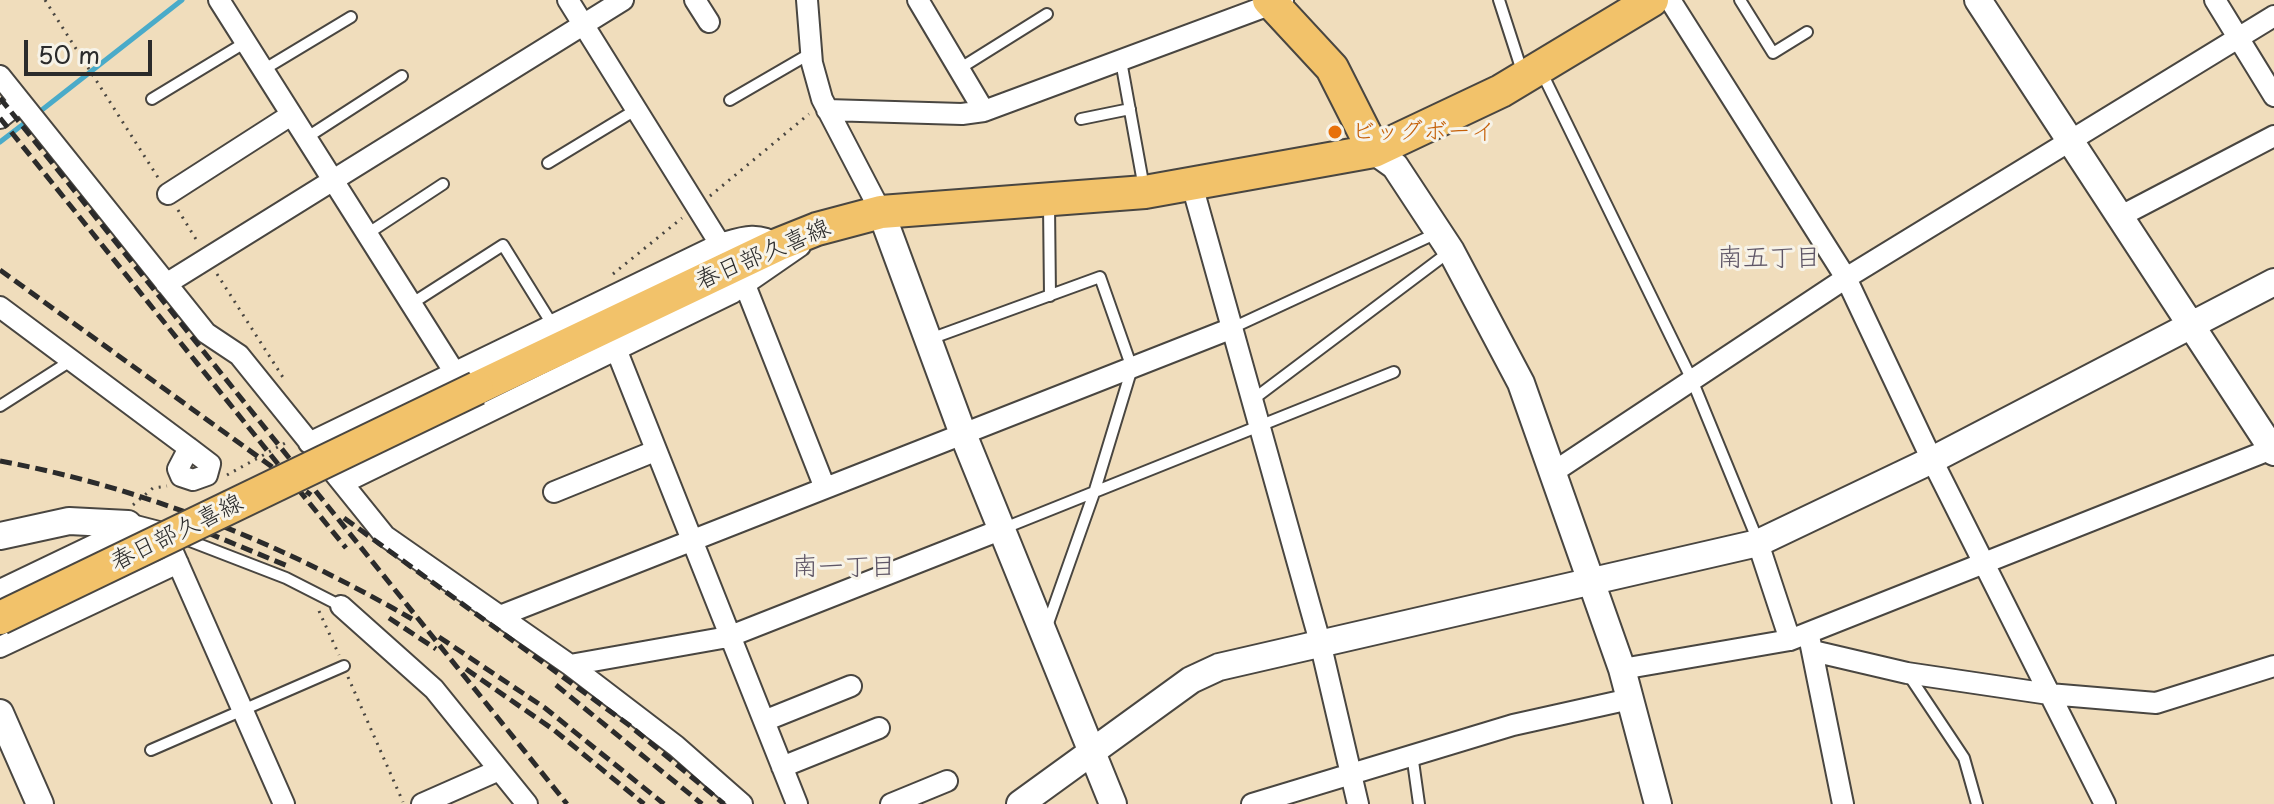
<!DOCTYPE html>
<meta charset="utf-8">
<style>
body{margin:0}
#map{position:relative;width:2274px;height:804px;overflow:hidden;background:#f0ddbc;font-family:"Playpen Sans",sans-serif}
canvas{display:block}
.scale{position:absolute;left:24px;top:40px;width:128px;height:36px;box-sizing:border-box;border:4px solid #2b2b2b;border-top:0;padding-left:10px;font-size:24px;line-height:28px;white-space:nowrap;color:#2b2b2b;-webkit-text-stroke:6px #f7f3e8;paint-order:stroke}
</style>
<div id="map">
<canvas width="2274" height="804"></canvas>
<div class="scale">50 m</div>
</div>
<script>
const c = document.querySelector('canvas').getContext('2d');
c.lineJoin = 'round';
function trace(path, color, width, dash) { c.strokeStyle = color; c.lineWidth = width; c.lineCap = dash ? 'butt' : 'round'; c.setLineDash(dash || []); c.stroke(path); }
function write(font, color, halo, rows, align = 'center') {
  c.font = font + ' "Playpen Sans","Klee One",sans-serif'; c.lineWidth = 6; c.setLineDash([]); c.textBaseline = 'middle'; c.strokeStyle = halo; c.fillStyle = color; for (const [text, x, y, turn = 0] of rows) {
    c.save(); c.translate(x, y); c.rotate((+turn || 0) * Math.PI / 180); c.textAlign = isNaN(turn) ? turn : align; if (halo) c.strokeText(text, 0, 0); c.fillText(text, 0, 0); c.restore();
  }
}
trace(new Path2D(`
 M38,113L182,0
 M0,142L30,119`), '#4aabc9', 5);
const service = new Path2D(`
 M1499,0L1522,71
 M1740,0L1773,53L1807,32
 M1121,61L1144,188
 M959,69L1047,14
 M263,70L351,17
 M1542,73L1692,380L1758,541
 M152,99L246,42
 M730,100L811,53
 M1081,119L1130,109
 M306,138L402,76
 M548,163L637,109
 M1049,205L1050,296
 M367,234L443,184
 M411,304L503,245L552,324
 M1230,329L1437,233
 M930,339L1100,277L1132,368L1094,493L1047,626
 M1251,401L1449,252
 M0,406L72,360
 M1002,529L1394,372
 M185,539L286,578L341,606
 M1908,674L1964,758L1977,804
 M151,750L344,666
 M1412,754L1419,804`);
const minor = new Path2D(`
 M219,0L455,373
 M568,0L720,244
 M695,0L709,22
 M807,0L812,63L822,99L881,212
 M918,0L984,111
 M1670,0L1846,278L1932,460L2105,804
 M2215,0L2274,96
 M0,76L206,333L239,355L385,536L570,665
 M827,110L962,114L984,111L1283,0
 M0,118L20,102
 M1192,185L1320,642L1358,804
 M168,194L291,115
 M2119,217L2274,136
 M166,284L623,0
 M745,285L825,488
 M0,307L189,448
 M616,349L797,804
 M309,443L720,244C741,238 758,231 777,245
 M189,448L210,464L207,475L193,480L181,476L178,469Z
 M1555,471L1846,278L2274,16
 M343,483L732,293L800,246
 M554,492L655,451
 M165,534L284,804
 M1758,543L1790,640
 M0,590L119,533L128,524L174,536
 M341,606L434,689L527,804
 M500,616L1230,329
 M1810,641L1843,804
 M0,647L178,563
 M1813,651L1907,673L2049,694L2156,703L2274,666
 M1622,669L1790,640L2274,448
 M764,721L851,686
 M782,767L879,728
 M422,804L499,770
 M742,804L676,746L570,665L728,637L1000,530
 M891,804L947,781
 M1252,804L1513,725L1630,699`);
const tertiary = new Path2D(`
 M1978,0L2274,452
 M1374,151L1395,166L1451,251L1521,383L1622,669L1658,804
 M881,212L963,434L1113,804
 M0,536L69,521L128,524
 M0,713L40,804
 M1020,804L1191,680L1219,667L1758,543L1932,460L2274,282`);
const primary = new Path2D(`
 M1269,0L1332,68L1374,151
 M477,388L777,245L817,229L881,212L1145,192L1374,151L1501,91L1652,0`);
trace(service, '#494641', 14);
trace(minor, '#494641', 24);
trace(tertiary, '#494641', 30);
trace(primary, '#494641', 36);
trace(new Path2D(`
 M45,0L159,179
 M710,196L809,114
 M178,210L199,244
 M217,274L284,379
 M613,274L682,218
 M227,475L287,442
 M133,505L153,488L167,486
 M319,611L339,655
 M348,677L403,802`), '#494641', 3, [2, 6]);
trace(service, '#fff', 10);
trace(minor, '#fff', 20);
trace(tertiary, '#fff', 26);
trace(primary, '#f2c26a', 32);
trace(new Path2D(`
 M0,98L567,804
 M0,118L278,464
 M0,270L311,495
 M0,461C146,488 284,545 412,619
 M298,489L346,548
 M344,518L629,725L724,804
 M208,533L290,567
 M389,618L436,649
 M439,637L545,708L664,804
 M466,669L554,730L644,804
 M556,685L702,804`), '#2b2b2b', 5, [12, 6]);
const primaryBridge = new Path2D(`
 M0,618L477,388`);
trace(primaryBridge, '#494641', 36, []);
trace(primaryBridge, '#f2c26a', 32);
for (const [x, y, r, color] of [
 [1335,132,8,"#e8710a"]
]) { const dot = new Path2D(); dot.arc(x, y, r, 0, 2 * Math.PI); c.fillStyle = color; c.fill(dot); trace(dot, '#f7f3e8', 3); }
write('24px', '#c56008', '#f7f3e8', [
 ["ビッグボーイ",1351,132]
], 'left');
write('24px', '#2b2b2b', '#f7f3e8', [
 ["春日部久喜線",763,255,-23],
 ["春日部久喜線",177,533,-26]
]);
write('26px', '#5f5666', '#f7f3e8', [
 ["南五丁目",1769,259],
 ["南一丁目",844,568]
]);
</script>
